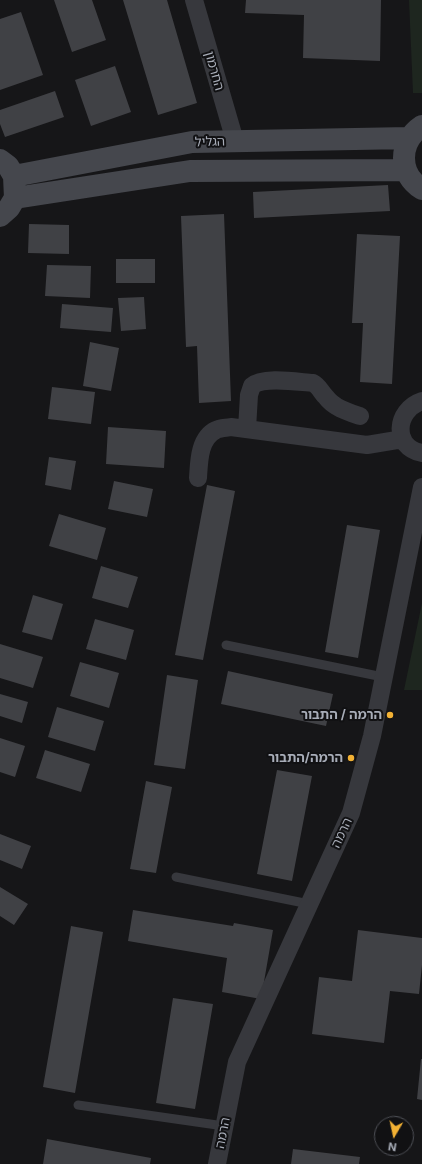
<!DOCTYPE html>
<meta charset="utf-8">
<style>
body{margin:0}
#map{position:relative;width:422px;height:1164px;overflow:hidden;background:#161618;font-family:Inter,sans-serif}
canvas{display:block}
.north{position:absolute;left:374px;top:1116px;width:40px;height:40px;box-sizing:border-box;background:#111113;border:1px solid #4d4f55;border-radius:50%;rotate:189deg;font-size:11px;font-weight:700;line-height:16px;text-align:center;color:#a8adb8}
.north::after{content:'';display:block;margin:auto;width:14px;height:18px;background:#f2b134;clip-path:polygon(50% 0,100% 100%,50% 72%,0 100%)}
</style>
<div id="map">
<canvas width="422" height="1164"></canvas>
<div class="north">N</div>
</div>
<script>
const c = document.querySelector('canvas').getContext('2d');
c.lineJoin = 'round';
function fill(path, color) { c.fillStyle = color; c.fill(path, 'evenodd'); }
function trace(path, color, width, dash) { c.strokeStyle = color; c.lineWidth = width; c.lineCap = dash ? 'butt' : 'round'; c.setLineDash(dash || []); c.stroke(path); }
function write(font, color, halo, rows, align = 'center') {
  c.font = font + ' Inter,"Noto Sans Hebrew",sans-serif'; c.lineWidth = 4; c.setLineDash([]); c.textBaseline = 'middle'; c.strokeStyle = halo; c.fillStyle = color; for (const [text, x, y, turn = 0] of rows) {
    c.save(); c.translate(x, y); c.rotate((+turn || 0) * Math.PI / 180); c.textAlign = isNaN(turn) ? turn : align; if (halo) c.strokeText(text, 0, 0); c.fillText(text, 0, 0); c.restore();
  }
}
fill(new Path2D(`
 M409,0H422V93H413Z
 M422,603V690H404Z`), '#1e261f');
fill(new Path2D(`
 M54,0H92L106,40L72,52Z
 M123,0H167L197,103L158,115Z
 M246,0H381L380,61L303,58L304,15L245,13Z
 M21,12L43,75L0,90V19Z
 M115,66L131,112L91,126L75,80Z
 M55,91L64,117L5,137L0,124V110Z
 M388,185L390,211L254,218L253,192Z
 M224,214L231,401L199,403L197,346L186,347L181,216Z
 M29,224L69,225V254L28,253Z
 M357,234L400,236L392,384L360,382L363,323H352Z
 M116,259H155V283H116Z
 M47,265L91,266L90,298L45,296Z
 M144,297L146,329L121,331L118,298Z
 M62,304L113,308L111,332L60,328Z
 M90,342L119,348L111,391L83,386Z
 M52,387L95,392L91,424L48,419Z
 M108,427L166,431L164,468L106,464Z
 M49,457L76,461L71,490L45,485Z
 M114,481L153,489L147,517L108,509Z
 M207,485L235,491L203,660L175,655Z
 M59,514L106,528L97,560L49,546Z
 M347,525L380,530L358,658L325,652Z
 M101,566L138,577L128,608L92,598Z
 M33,595L63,604L52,640L22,632Z
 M95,619L134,630L126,660L86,649Z
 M0,644L43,657L33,688L0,678Z
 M80,662L119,673L109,708L70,696Z
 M228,671L333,694L326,726L221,704Z
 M167,675L198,680L185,769L154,765Z
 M0,694L28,702L22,723L0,716Z
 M57,707L104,721L95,751L48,737Z
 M0,738L25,746L15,777L0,772Z
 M45,750L90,764L81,792L36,778Z
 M277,770L312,776L292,881L257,874Z
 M146,781L172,787L156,873L130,869Z
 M0,834L31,846L22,869L0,860Z
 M0,887L28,904L14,925L0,916Z
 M133,910L233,926L234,923L273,930L261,999L222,992L227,958L128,941Z
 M71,926L103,932L75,1093L43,1087Z
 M358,930L422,938V965L419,994L390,991L384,1043L312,1034L319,977L352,981Z
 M173,998L213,1004L195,1109L156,1103Z
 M421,1059H422V1100L417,1099Z
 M47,1139L151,1158L150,1164H43Z
 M293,1149L360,1157L359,1164H291Z`), '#404145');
trace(new Path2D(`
 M226,645L383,677
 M176,877L309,904
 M78,1105L224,1126`), '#37383d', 9);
trace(new Path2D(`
 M194,0L235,141
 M422,401C395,410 392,447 422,453
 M247,429L249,395L252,386C263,376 298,382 313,383C319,386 321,392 326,397C334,408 348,412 360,416
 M198,478C199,462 199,438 216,430C220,428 226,428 231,427L367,445L403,439
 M217,1164L237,1062L351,813L372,736L422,487`), '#37383d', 18);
trace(new Path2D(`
 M422,126C398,142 398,174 422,189
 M0,160L8,166L14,176L15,198L9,208L0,216
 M14,176L192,142L409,138
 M15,198L190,171L405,170`), '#45474d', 22);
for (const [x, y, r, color] of [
 [390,715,4,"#f2b134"],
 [351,758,4,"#f2b134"]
]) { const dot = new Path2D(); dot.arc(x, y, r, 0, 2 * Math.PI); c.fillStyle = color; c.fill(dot); trace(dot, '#111113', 1.5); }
write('13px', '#a8adb8', '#111113', [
 ["החרמון",214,71,74],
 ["הגליל",210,142,-2],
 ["הרמה",342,833,-65],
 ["הרמה",223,1133,-79]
]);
write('bold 13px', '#a8adb8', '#111113', [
 ["הרמה / התבור",382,715],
 ["הרמה/התבור",343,758]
], 'right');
</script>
